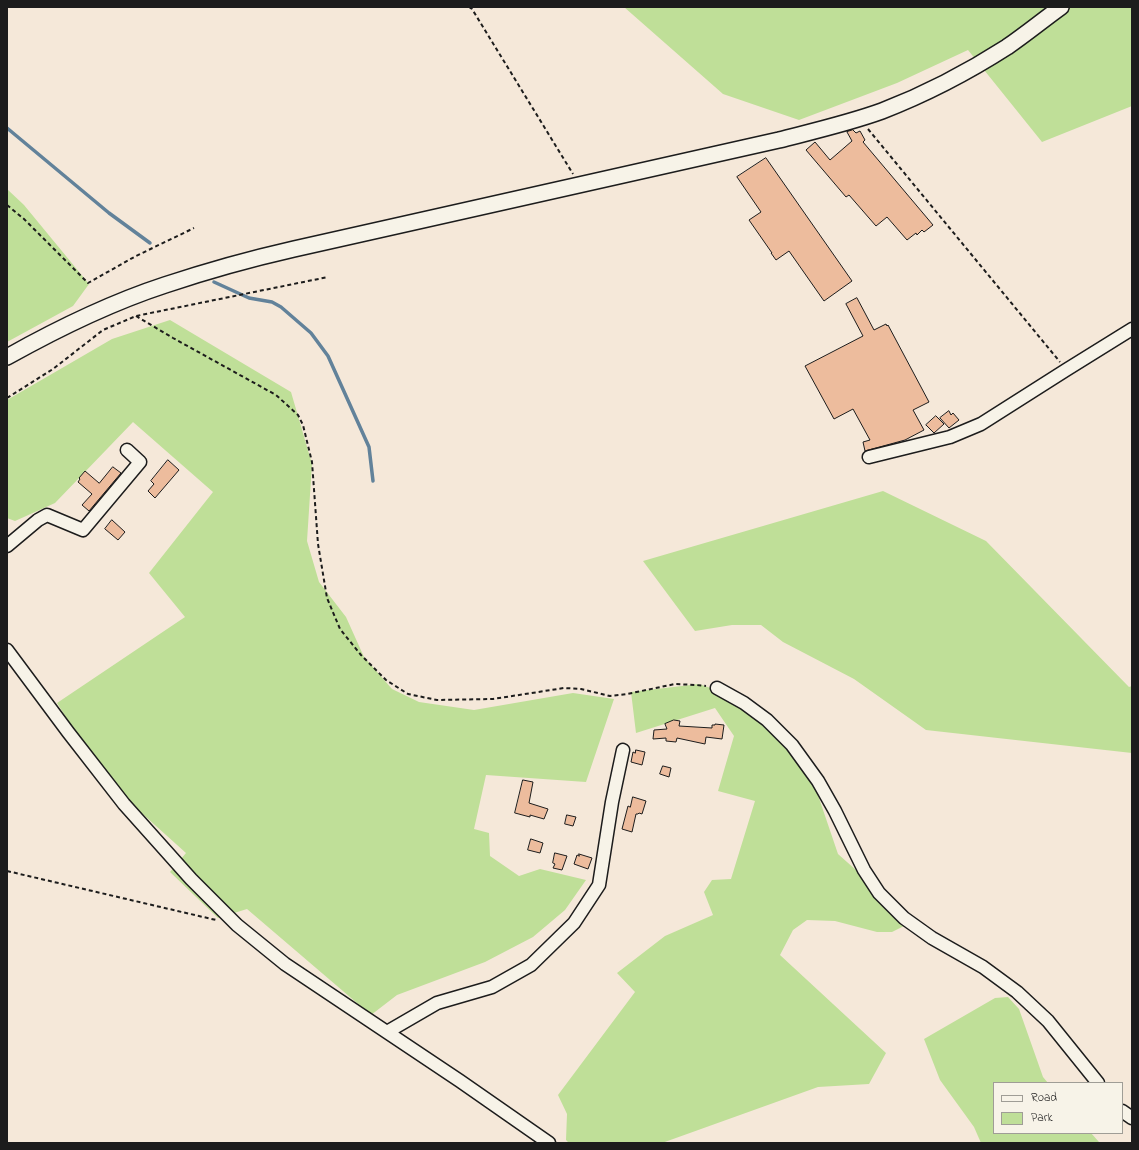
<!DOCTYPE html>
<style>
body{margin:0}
#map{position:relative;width:1139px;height:1150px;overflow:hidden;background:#f5e8d9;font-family:"Indie Flower",sans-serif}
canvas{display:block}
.frame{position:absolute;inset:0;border:8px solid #1c1c1c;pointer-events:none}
.legend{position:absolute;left:993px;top:1082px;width:130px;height:52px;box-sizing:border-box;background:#f7f3e8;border:1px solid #9f9d96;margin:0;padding:5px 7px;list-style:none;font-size:12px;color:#1c1c1c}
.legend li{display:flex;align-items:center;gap:8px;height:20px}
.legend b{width:20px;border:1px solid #9f9d96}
</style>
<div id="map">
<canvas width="1139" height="1150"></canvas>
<div class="frame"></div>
<ul class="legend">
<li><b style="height:5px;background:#f7f3e8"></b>Road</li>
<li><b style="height:11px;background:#bfdf98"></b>Park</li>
</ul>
</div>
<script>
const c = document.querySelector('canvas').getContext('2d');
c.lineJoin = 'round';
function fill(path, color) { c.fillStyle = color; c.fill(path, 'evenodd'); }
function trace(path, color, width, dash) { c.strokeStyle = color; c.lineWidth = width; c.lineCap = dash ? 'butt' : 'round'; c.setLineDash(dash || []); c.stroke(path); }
fill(new Path2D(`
 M624,7H1132V106L1042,142L968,50L897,83L799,120L723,94Z
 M7,189L24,205L89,284L73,306L7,342Z
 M170,320L291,392L312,464L307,541L319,582L346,617L364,657L392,689L419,702L474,710L573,693L614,699L586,782L486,775L474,829L489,833L490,856L519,876L540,869L586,880L565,910L533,937L485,962L397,995L371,1015L247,909L218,918L170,872L186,853L106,781L57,703L185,617L149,573L213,492L133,422L55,503L15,521L7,518V400L112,339Z
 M883,491L986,541L1129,687L1132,686V753L926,730L854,679L783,642L761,625H732L695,631L643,561Z
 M699,684L725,693L804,754L838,854L902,911L904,926L892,932H877L835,921L807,920L793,930L780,955L886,1053L869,1084L818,1087L662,1143H569L566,1140L567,1114L558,1095L635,992L617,973L665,936L713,915L704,892L712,880L731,879L755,801L718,791L734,736L715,708L636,733L631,692Z
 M1008,997L1019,1009L1043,1077L1048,1083H994V1133H1091L1099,1142L1102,1143H981L974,1127L940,1080L924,1039L995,998Z`), '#bfdf98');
trace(new Path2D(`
 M7,128L109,213L150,243
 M214,282L249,298L272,302L281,307L311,333L328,356L369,447L373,481`), '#62829a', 3.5);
const building = new Path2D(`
 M853,130L856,133L860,131L865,140L863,142L933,225L924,232L922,230L917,235L916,233L907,240L887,217L876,226L849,195L846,197L806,150L815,142L830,160L852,141L847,132Z
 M766,158L852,281L824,301L789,251L776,260L771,253H772L749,220L761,212L737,177Z
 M857,298L874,330L886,324L887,326L888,325L929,402L913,410L924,430L905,440L865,451L863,442L870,440L853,409L834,419L805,366L863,336L846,304Z
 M949,411L951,415L953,413L959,420L949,428L940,418Z
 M936,416L944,424L934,433L926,425Z
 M168,460L179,470L155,498L148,491L154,484L151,481Z
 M113,467L121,473L89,511L82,505L92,494L78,482L80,479L79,478L85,471L99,483Z
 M112,520L125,532L118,540L105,529Z
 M674,720L680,721L679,726L712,728V725H715V724L724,725L722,739L706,737L705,744L677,738L676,742L666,741V738L653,739L654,730L667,729L665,724Z
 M636,750L645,752L642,765L631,762L633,752L635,753Z
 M663,766L671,768L669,777L660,774Z
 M523,780L533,782L529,803L548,809L544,819L530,815V817L515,813Z
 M633,797L646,801L642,814L639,813L638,814H636L632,832L622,829L628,806L630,807Z
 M567,815L576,817L573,826L565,824Z
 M531,839L543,843L540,853L528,850Z
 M555,853L567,856L562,870L553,868L555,864L553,863Z
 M579,854L592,858L588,869L574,864L577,855L579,856Z`);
fill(building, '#edbc9d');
trace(building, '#1c1c1c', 1);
const minor = new Path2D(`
 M869,457L950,437L981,424L1066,370L1132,329
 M7,546L38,520L47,515L83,530L140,462L127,450
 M7,650L68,732L124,804L191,879L237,925L285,964L460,1081L549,1143
 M717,688L744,703L767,720L792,745L818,781L835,811L864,870L879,893L904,918L932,938L983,967L1017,992L1048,1021L1098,1083
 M387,1032L437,1003L492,987L531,965L574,923L599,885L612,802L623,750
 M1122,1111L1132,1118`);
const tertiary = new Path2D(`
 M7,357C57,329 110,303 165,285C207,271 250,259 294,249L779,140C814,131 849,123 882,111C926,94 968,72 1007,47C1026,34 1043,20 1061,7`);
trace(minor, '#1c1c1c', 15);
trace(tertiary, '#1c1c1c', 18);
trace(new Path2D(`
 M469,7L472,9L573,174
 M868,129L1060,362
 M7,205L24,219L88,283L136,256L194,228
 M136,316L173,338L276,395L298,415L303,425L312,462L318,544L327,598L340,629L361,655L386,680L408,694L437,700L493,699L564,688L581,689L610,696L627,694L675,684L696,685L706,686
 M7,398L53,369L103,330L136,316L328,277
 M7,871L216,920`), '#1c1c1c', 2, [4, 3]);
trace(minor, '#f7f3e8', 12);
trace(tertiary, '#f7f3e8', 15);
</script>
